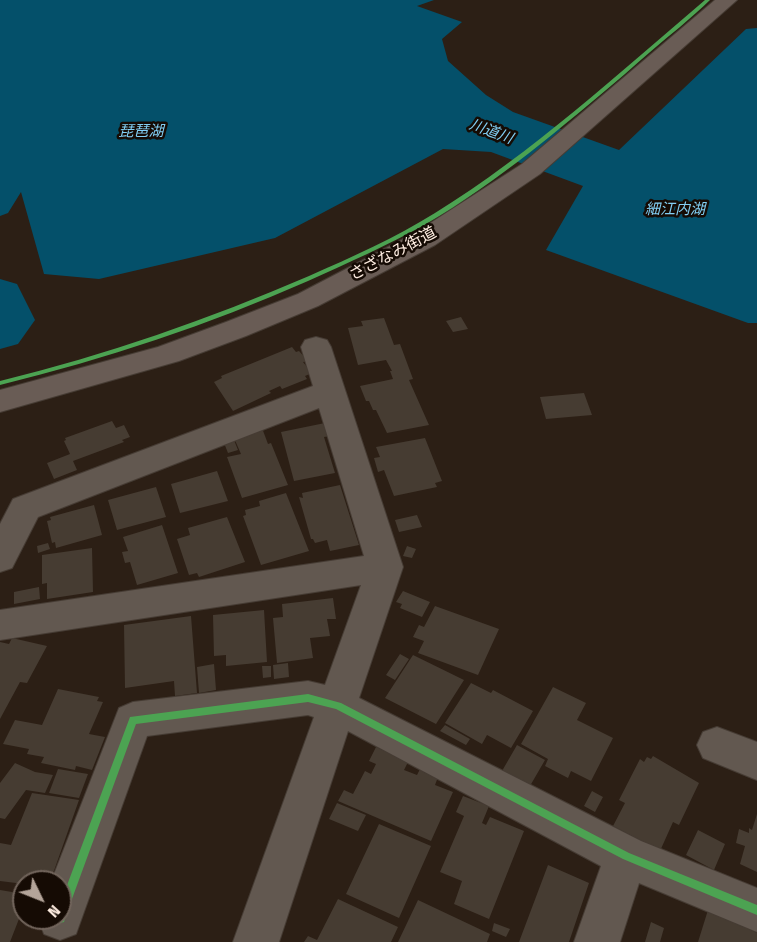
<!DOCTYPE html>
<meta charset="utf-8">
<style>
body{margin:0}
#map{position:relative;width:757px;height:942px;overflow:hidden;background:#2c1f15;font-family:"Fira Sans Condensed",sans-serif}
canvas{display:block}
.north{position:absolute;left:12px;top:870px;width:60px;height:60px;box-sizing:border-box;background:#150b04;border:2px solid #72655c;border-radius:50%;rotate:133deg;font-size:16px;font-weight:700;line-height:24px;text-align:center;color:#feede1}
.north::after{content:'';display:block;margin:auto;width:21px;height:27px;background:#b4a59a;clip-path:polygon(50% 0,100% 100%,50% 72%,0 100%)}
</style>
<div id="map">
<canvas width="757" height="942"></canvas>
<div class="north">N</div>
</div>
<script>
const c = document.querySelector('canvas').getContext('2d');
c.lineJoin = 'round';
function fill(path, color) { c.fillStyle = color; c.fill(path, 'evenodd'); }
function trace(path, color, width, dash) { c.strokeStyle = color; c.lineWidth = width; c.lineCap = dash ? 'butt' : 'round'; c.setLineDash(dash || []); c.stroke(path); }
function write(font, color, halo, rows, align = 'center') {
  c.font = font + ' "Fira Sans Condensed","Noto Sans JP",sans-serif'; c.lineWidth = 5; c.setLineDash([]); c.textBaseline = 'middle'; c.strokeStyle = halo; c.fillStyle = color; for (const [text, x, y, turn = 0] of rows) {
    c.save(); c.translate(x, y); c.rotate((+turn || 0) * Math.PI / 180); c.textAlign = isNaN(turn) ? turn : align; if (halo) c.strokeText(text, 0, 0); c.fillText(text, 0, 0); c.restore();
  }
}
fill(new Path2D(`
 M0,0H434L417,6L462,22L442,39L448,61L486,95L513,112L619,150L746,29L757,28V323H748L546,250L583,186L491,152L443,149L275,238L99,279L44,274L21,192L8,213L0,216Z`), '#04506a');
fill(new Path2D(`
 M0,279L17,284L35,320L18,344L0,349Z`), '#04506a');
fill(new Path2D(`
 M461,317L468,329L453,332L446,321Z
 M384,318L394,345L400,344L413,379L409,380L429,425L387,433L376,410H373L369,401H366L360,386L393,379L390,371H392L386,360L358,365L348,328L363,326L361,321Z
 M292,347L296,352L299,351L308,361L303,362L312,373L305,376L307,379L282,389L280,386L269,391L271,393L233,411L214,382L222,378L221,376Z
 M584,393L592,415L546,419L540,397Z
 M112,421L116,428L124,425L130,437L122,440L124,442L73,461L77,470L54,479L47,463L70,454L64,441L66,440L65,438Z
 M325,423L330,436L324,437L335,473L294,481L281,432Z
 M262,428L268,444L271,443L288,485L242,498L227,457L241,454L234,438Z
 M425,438L442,481L435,483L437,487L394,496L384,470L378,472L374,458L380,457L376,447Z
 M234,440L238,450L228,453L224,443Z
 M217,471L228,501L180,513L171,484Z
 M340,485L359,545L330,551L327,540L315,543L313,539H311L299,497L303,498L302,493Z
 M156,487L166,517L117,530L108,500Z
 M286,493L309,551L261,565L243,516L246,515L245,510L260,506L259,501Z
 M94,505L102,535L56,548L55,542L52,543L47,521L51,520L50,517Z
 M417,515L422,527L399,532L395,520Z
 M227,517L245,562L199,577L197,573L189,575L177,539L190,535L188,528Z
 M162,525L178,573L137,585L130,562L125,563L122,552L128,551L123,537Z
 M48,543L50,549L38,553L37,546Z
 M407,546L416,549L412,558L403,556Z
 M92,548L93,592L47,599V583L42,584V555Z
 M39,587L40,599L14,604V592Z
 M403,591L430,602L422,617L400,608L402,604L396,602Z
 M333,598L336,619H327L330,636L310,638L313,658L277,663L273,618L283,617L282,604Z
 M435,606L499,629L478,675L418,653L424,641L413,637L419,625L424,627Z
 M264,610L267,662L226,666V655L214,656L213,615Z
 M191,616L197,693L175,696L174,681L125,688L124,625Z
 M12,638L47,646L27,683L20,682L0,719V642L9,644Z
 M400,654L409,659L395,680L386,675Z
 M413,655L464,680L436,724L385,698Z
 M288,663L289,677L274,679L273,665Z
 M214,664L216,690L199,693L197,667Z
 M262,666H271V677L263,678Z
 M471,683L491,693L493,690L533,711L511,748L487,735L482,744L445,723Z
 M553,687L586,703L577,720L613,738L591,781L571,771L568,778L545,766L548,759L521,744Z
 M58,689L99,697L97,701L103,702L89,734L105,737L92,770L76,766L75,770L41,763L44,757L27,754L29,749L3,744L15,720L42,725Z
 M445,725L470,739L466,745L440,731Z
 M517,745L545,760L530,786L502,771Z
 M376,747L409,760L404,770L417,775L420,769L438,777L435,785L453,792L431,841L338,801L344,790L353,794L365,771L371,774L376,764L369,761Z
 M653,756L699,783L679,825L673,822L660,851L613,826L625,803L619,800L640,759L644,762L647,757L651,759Z
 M15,763L35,772L53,775L45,793L26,790L5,819L0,818V783Z
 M58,769L88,774L79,798L49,793Z
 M592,791L603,797L595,812L584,806Z
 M32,793L79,800L50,882H24V884L0,881V843L11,845Z
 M463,796L489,806L482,823L486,825L490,817L524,831L489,919L454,904L462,881L440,872L464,816L456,812Z
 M337,803L366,815L358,831L329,819Z
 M757,814V872L740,864L745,846L736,843L739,829L749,833V828L752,830Z
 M379,824L431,846L399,918L346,894Z
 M698,830L725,844L714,870L686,855Z
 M548,865L589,883L569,942H519Z
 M0,890L24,894V906L10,942H0Z
 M338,899L398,927L391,942H304L308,936L317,940Z
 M418,900L490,934L487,942H398Z
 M708,910L753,925L751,930L757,933V942H698Z
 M651,922L664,928L660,942H645Z
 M494,923L510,929L506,937L492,931Z`), '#463c32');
const street = new Path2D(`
 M316,337L327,340L331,347L403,567L359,698L641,841L757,888V932L639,883L620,942H574L601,866L348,731L279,942H233L314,717L308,715L147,736L76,934L60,940L44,934L38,918H60V882H51L119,708L133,702L308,681L325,685L361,585L0,640V610L364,556L319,408L38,517L12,568L0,572V524L13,499L313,386L301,347L305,340Z
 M717,727L757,742V780L703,758L697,745L703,732Z`);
const secondary = new Path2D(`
 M715,0H737L540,174L435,245L318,306L246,336L179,361L0,412V390L158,347L226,322L298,294L415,233L522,164Z`);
trace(street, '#463c34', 2);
trace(secondary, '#463c34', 2);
fill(street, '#625850');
fill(secondary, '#695c55');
fill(new Path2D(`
 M705,0H710C701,9 690,18 680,27C661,42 643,58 625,74C562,127 498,182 426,224C388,245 348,263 308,281C208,325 106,359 0,385V381C106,355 209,319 309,276C352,257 395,238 435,213C532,153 618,74 705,0Z
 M308,694L341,703L629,853L757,905V915L623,859L336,709L308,702L136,724L65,918L64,922L60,923L56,922L55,918H60V904L130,717Z`), '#4ca352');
write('italic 15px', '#82cff4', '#150b04', [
 ["琵琶湖",141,132],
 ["川道川",491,132,20],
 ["細江内湖",675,210]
]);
write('16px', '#feede1', '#150b04', [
 ["さざなみ街道",393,254,-28]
]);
</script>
